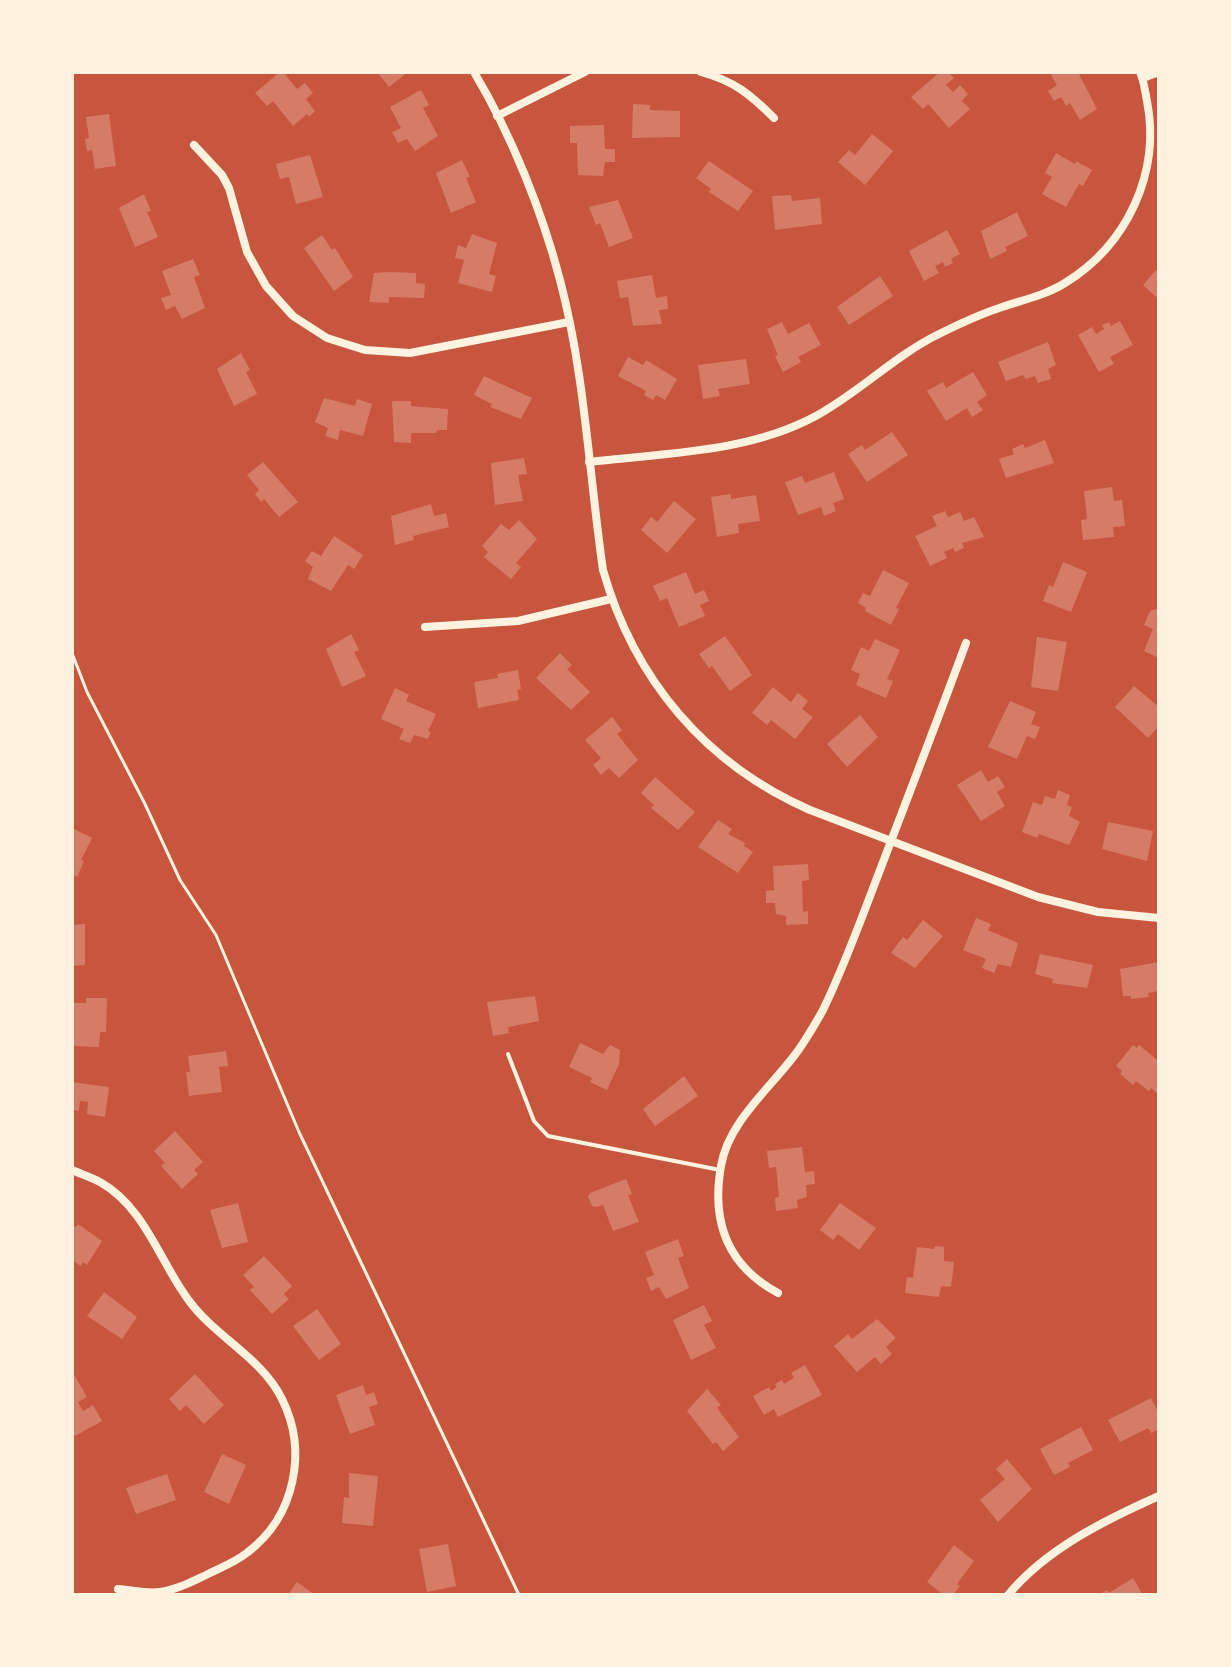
<!DOCTYPE html>
<style>
body{margin:0}
#map{position:relative;width:1231px;height:1667px;overflow:hidden;background:#c8553d;font-family:"Work Sans",sans-serif}
canvas{display:block}
.frame{position:absolute;inset:0;border:74px solid #fff3e0;pointer-events:none}
</style>
<div id="map">
<canvas width="1231" height="1667"></canvas>
<div class="frame"></div>
</div>
<script>
const c = document.querySelector('canvas').getContext('2d');
c.lineJoin = 'round';
function fill(path, color) { c.fillStyle = color; c.fill(path, 'evenodd'); }
function trace(path, color, width, dash) { c.strokeStyle = color; c.lineWidth = width; c.lineCap = dash ? 'butt' : 'round'; c.setLineDash(dash || []); c.stroke(path); }
fill(new Path2D(`
 M280,72H283L297,89L305,83L313,93L306,99L315,111L309,117L307,114L293,126L273,101L267,106L255,93Z
 M377,72H408L389,87Z
 M940,72H948L954,78L946,85L953,92L960,85L968,94L962,101L970,109L949,128L928,104L923,109L911,97Z
 M1057,72H1078L1097,109L1080,120L1070,103L1066,106L1061,97L1054,101L1048,91L1057,85L1051,75Z
 M421,90L429,105L423,108L438,136L415,151L407,139L398,143L392,132L401,128L390,107Z
 M633,104L650,105V110L680,111V137L632,138Z
 M109,114L116,166L95,169L92,150L87,151L85,139L89,138L86,117Z
 M604,125L605,149H615V162H605L603,176L578,175L577,143H570V126Z
 M872,134L893,151L865,185L838,162L849,150L855,155Z
 M1056,153L1075,164L1076,161L1092,170L1083,186L1079,184L1066,207L1042,194L1052,177L1045,173Z
 M310,155L323,197L296,204L289,177L280,179L276,164Z
 M462,160L470,177L466,178L476,202L451,213L436,173Z
 M709,161L753,191L738,211L709,192L711,189L696,178Z
 M144,194L151,211L147,212L158,237L135,247L119,208Z
 M791,195L792,201L820,198L822,224L775,230L772,196Z
 M618,200L633,238L609,247L600,223L596,225L589,207Z
 M1017,212L1028,236L1005,247L1007,251L990,259L981,231Z
 M947,230L960,254L951,259L953,263L945,267L943,262L935,266L939,273L924,281L909,251Z
 M472,234L497,243L489,274L496,276L492,292L458,283L464,260L455,258L458,245L466,248Z
 M322,235L332,250L335,248L353,277L334,291L304,248Z
 M193,259L200,275L194,277L205,308L182,319L175,306L166,310L161,298L171,295L162,271Z
 M1156,270L1159,273V294L1156,297L1143,285Z
 M390,272L416,273V283L425,284L424,298L389,297V303L369,302L374,273Z
 M652,275L656,298L667,296L668,309L659,310L662,324L633,326L628,297L620,298L617,281Z
 M880,276L893,296L849,325L837,307Z
 M1120,321L1133,345L1110,357L1114,364L1099,372L1078,335L1092,327L1096,334L1104,329L1102,325L1109,322L1111,326Z
 M782,322L788,334L809,323L821,345L798,357L801,362L783,372L775,356L778,355L767,329Z
 M1048,342L1056,365L1048,369L1051,379L1038,383L1035,376L1026,379L1023,375L1006,381L998,362Z
 M241,353L250,370L246,372L257,394L234,406L217,369Z
 M628,357L643,365L646,360L677,379L665,400L656,395L653,400L644,395L646,391L618,376Z
 M746,359L750,384L718,389L720,396L703,399L698,365Z
 M973,372L987,395L977,402L983,410L972,417L967,408L946,421L927,391L943,382L946,388Z
 M484,376L532,398L521,419L490,407L492,404L474,395Z
 M324,398L355,406L357,399L372,404L363,436L340,430L338,440L325,436L328,428L315,422Z
 M392,401H411V406L448,409L447,430H437L436,433H411V443L394,442Z
 M892,432L908,455L867,482L848,454L862,445L865,450Z
 M1045,440L1054,463L1006,478L999,459L1014,454L1012,449L1023,444L1025,448Z
 M524,458L527,474L518,475L523,501L495,505L491,463Z
 M263,462L298,502L279,517L264,499L261,502L255,494L259,490L247,475Z
 M834,472L844,499L833,503L836,511L824,516L821,507L798,515L785,482L802,476L805,483Z
 M1112,487L1114,501L1122,500L1125,526L1113,527L1114,537L1083,540L1081,520L1087,519L1084,491Z
 M731,494V499L756,495L760,521L738,524L739,533L717,537L711,497Z
 M674,501L696,519L667,553L641,530L651,517L657,522Z
 M431,504L434,516L446,513L449,527L413,536L414,540L395,545L391,516Z
 M945,511L948,517L960,512L964,521L974,517L984,537L962,543L964,548L955,552L953,548L944,552L947,558L930,566L915,536L937,526L932,516Z
 M519,520L537,539L516,563L521,567L511,579L484,557L488,552L482,546L501,524L509,530Z
 M334,536L363,555L354,569L348,565L331,591L308,579L313,567L305,561L312,551L321,556Z
 M1063,562L1087,572L1071,612L1043,601L1049,585L1053,587Z
 M883,570L909,583L896,608L899,609L891,625L865,611L866,608L858,603L863,593L870,596Z
 M686,572L695,594L704,590L709,601L700,605L705,616L679,627L667,598L660,601L653,586Z
 M1159,608V658L1144,651L1153,629L1144,625L1150,611Z
 M351,634L359,650L354,652L366,676L342,687L326,649Z
 M725,636L752,675L730,691L712,666L709,668L699,654Z
 M1037,637L1067,642L1058,691L1031,687Z
 M875,639L900,650L887,679L893,681L886,698L856,685L860,674L851,670L861,647L869,651Z
 M560,653L572,665L567,669L590,692L571,710L536,678Z
 M518,670L521,689L517,690L519,700L478,708L474,682L498,678L497,674Z
 M1134,686L1159,707V726L1148,738L1115,707Z
 M773,687L791,702L798,693L808,701L802,709L813,717L795,739L771,720L767,725L752,713Z
 M395,688L409,695L406,701L436,714L428,731L431,732L428,739L414,735L410,743L399,739L404,729L381,719Z
 M1010,701L1036,712L1031,724L1040,727L1035,739L1027,736L1017,759L988,747Z
 M860,715L878,737L847,767L827,744Z
 M612,717L622,730L617,734L638,760L619,778L609,768L601,775L593,765L601,758L585,740Z
 M981,770L988,782L998,776L1005,787L997,792L1005,806L981,821L957,785Z
 M655,777L695,812L678,830L651,808L654,805L641,793Z
 M1058,790L1070,795L1067,805L1072,807L1069,816L1080,822L1069,845L1039,834L1037,838L1022,832L1033,802L1042,805L1045,796L1055,799Z
 M718,820L732,829L728,834L745,843L744,846L753,852L738,873L698,847Z
 M1108,822L1153,831L1147,861L1102,849Z
 M72,828L92,838L81,860L84,861L77,877L72,874Z
 M808,864L809,880L802,881L803,912L808,911V924L786,925V916L776,914L775,903H766V891L774,890L773,866Z
 M976,918L991,924L988,930L1018,943L1011,967L998,964L994,973L982,968L986,959L963,950Z
 M923,920L943,936L915,968L891,953L903,937L907,940Z
 M85,924V965L72,966V925Z
 M1040,954L1093,965L1087,988L1052,983L1053,979L1035,974Z
 M1159,962V991L1148,993L1149,997L1131,999V996H1123L1120,969Z
 M535,996L539,1021L508,1027L509,1033L493,1036L487,1002Z
 M86,998H107L106,1032H100L99,1047L72,1046L74,1003H86Z
 M580,1043L603,1054L610,1045L620,1050L619,1064L607,1090L590,1082L592,1078L569,1067Z
 M1133,1045L1137,1048L1139,1045L1157,1060L1159,1090L1157,1093L1151,1088L1149,1091L1136,1081L1133,1085L1120,1074L1122,1071L1116,1066Z
 M226,1051L228,1066L219,1067L222,1092L189,1096L186,1072H190L188,1056Z
 M684,1076L698,1096L655,1126L643,1109Z
 M72,1082L109,1087L105,1117L87,1114L88,1102L80,1101L79,1111L72,1110Z
 M175,1131L203,1162L194,1170L198,1174L182,1189L161,1166L165,1163L154,1151Z
 M802,1147L805,1172L814,1171L815,1184L806,1185L807,1197L797,1200L798,1208L776,1211L775,1198L779,1197L776,1167L769,1168L767,1151Z
 M626,1179L632,1194L628,1195L639,1222L613,1231L603,1205L596,1207L592,1206L588,1197L590,1193Z
 M238,1203L248,1242L222,1248L210,1210Z
 M840,1203L876,1228L859,1250L838,1234L833,1240L820,1230Z
 M78,1224L102,1241L87,1265L83,1262L81,1266L72,1260V1225L76,1227Z
 M678,1239L684,1256L678,1258L689,1288L666,1299L659,1287L651,1291L646,1278L654,1275L645,1252Z
 M935,1246L944,1247V1261L954,1262L951,1287L941,1286L939,1297L905,1293L907,1277L913,1278L917,1247L934,1249Z
 M264,1256L292,1286L284,1294L289,1299L272,1314L250,1290L254,1287L243,1275Z
 M104,1292L137,1317L122,1339L87,1316Z
 M704,1305L712,1321L704,1325L716,1348L691,1360L673,1320Z
 M317,1309L341,1344L319,1360L293,1326Z
 M877,1319L896,1338L886,1347L892,1354L881,1364L875,1357L857,1372L834,1346L848,1334L852,1339Z
 M805,1365L822,1395L778,1417L774,1409L764,1415L753,1396L769,1387L771,1391L777,1387L775,1384L782,1380L784,1384L794,1378L791,1373Z
 M72,1371L87,1397L78,1402L83,1411L93,1405L102,1421L75,1436L72,1431Z
 M195,1374L224,1405L204,1424L186,1405L180,1411L169,1399Z
 M363,1385L366,1395L374,1392L378,1404L369,1407L375,1425L350,1434L336,1395Z
 M707,1389L721,1405L717,1408L739,1437L723,1451L716,1442L713,1444L687,1411Z
 M1151,1398L1159,1414V1429L1151,1433L1148,1428L1120,1442L1108,1420Z
 M1081,1427L1093,1450L1068,1463L1070,1467L1054,1475L1040,1449Z
 M222,1454L246,1465L229,1504L204,1492Z
 M1007,1459L1032,1489L998,1522L980,1500L1005,1479L996,1469Z
 M349,1473L378,1476L373,1526L342,1523L344,1497L349,1498Z
 M167,1474L176,1500L136,1514L126,1488Z
 M448,1544L456,1586L427,1592L419,1549Z
 M954,1545L974,1561L957,1584L960,1586L953,1595H944L927,1582Z
 M1133,1578L1143,1595H1099L1107,1590L1109,1593Z
 M297,1582L315,1595H288Z`), '#d67c66');
trace(new Path2D(`
 M72,653L87,692L145,804L180,880L216,935L299,1132L519,1595`), '#fff3e0', 3);
trace(new Path2D(`
 M508,1054L534,1121L548,1136L720,1170`), '#fff3e0', 4);
trace(new Path2D(`
 M474,72C511,134 542,211 560,280C585,374 589,474 603,570C634,679 705,764 810,810L1038,897L1098,912L1159,918
 M701,72C734,81 750,94 774,118
 M1143,78L1159,72
 M497,116L585,72
 M194,145L222,175L229,188L247,252L266,286L293,316L327,338L365,350L410,353L569,322
 M589,462C664,453 746,453 814,417C859,393 895,355 941,333C961,323 981,314 1002,307C1023,300 1046,295 1065,283C1127,245 1161,173 1147,101C1145,91 1144,81 1140,72
 M425,627L518,621L611,599
 M72,1170C81,1174 91,1177 100,1182C146,1208 160,1263 190,1302C217,1338 262,1358 282,1399C308,1451 295,1516 248,1552C236,1562 220,1568 206,1575C191,1582 176,1590 160,1592C147,1594 131,1590 118,1589
 M778,1293C728,1266 711,1222 721,1166C728,1123 769,1089 794,1056C805,1042 814,1026 823,1010C845,965 862,917 880,870C909,794 938,719 966,643
 M1008,1595C1046,1549 1105,1520 1159,1496`), '#fff3e0', 8);
</script>
